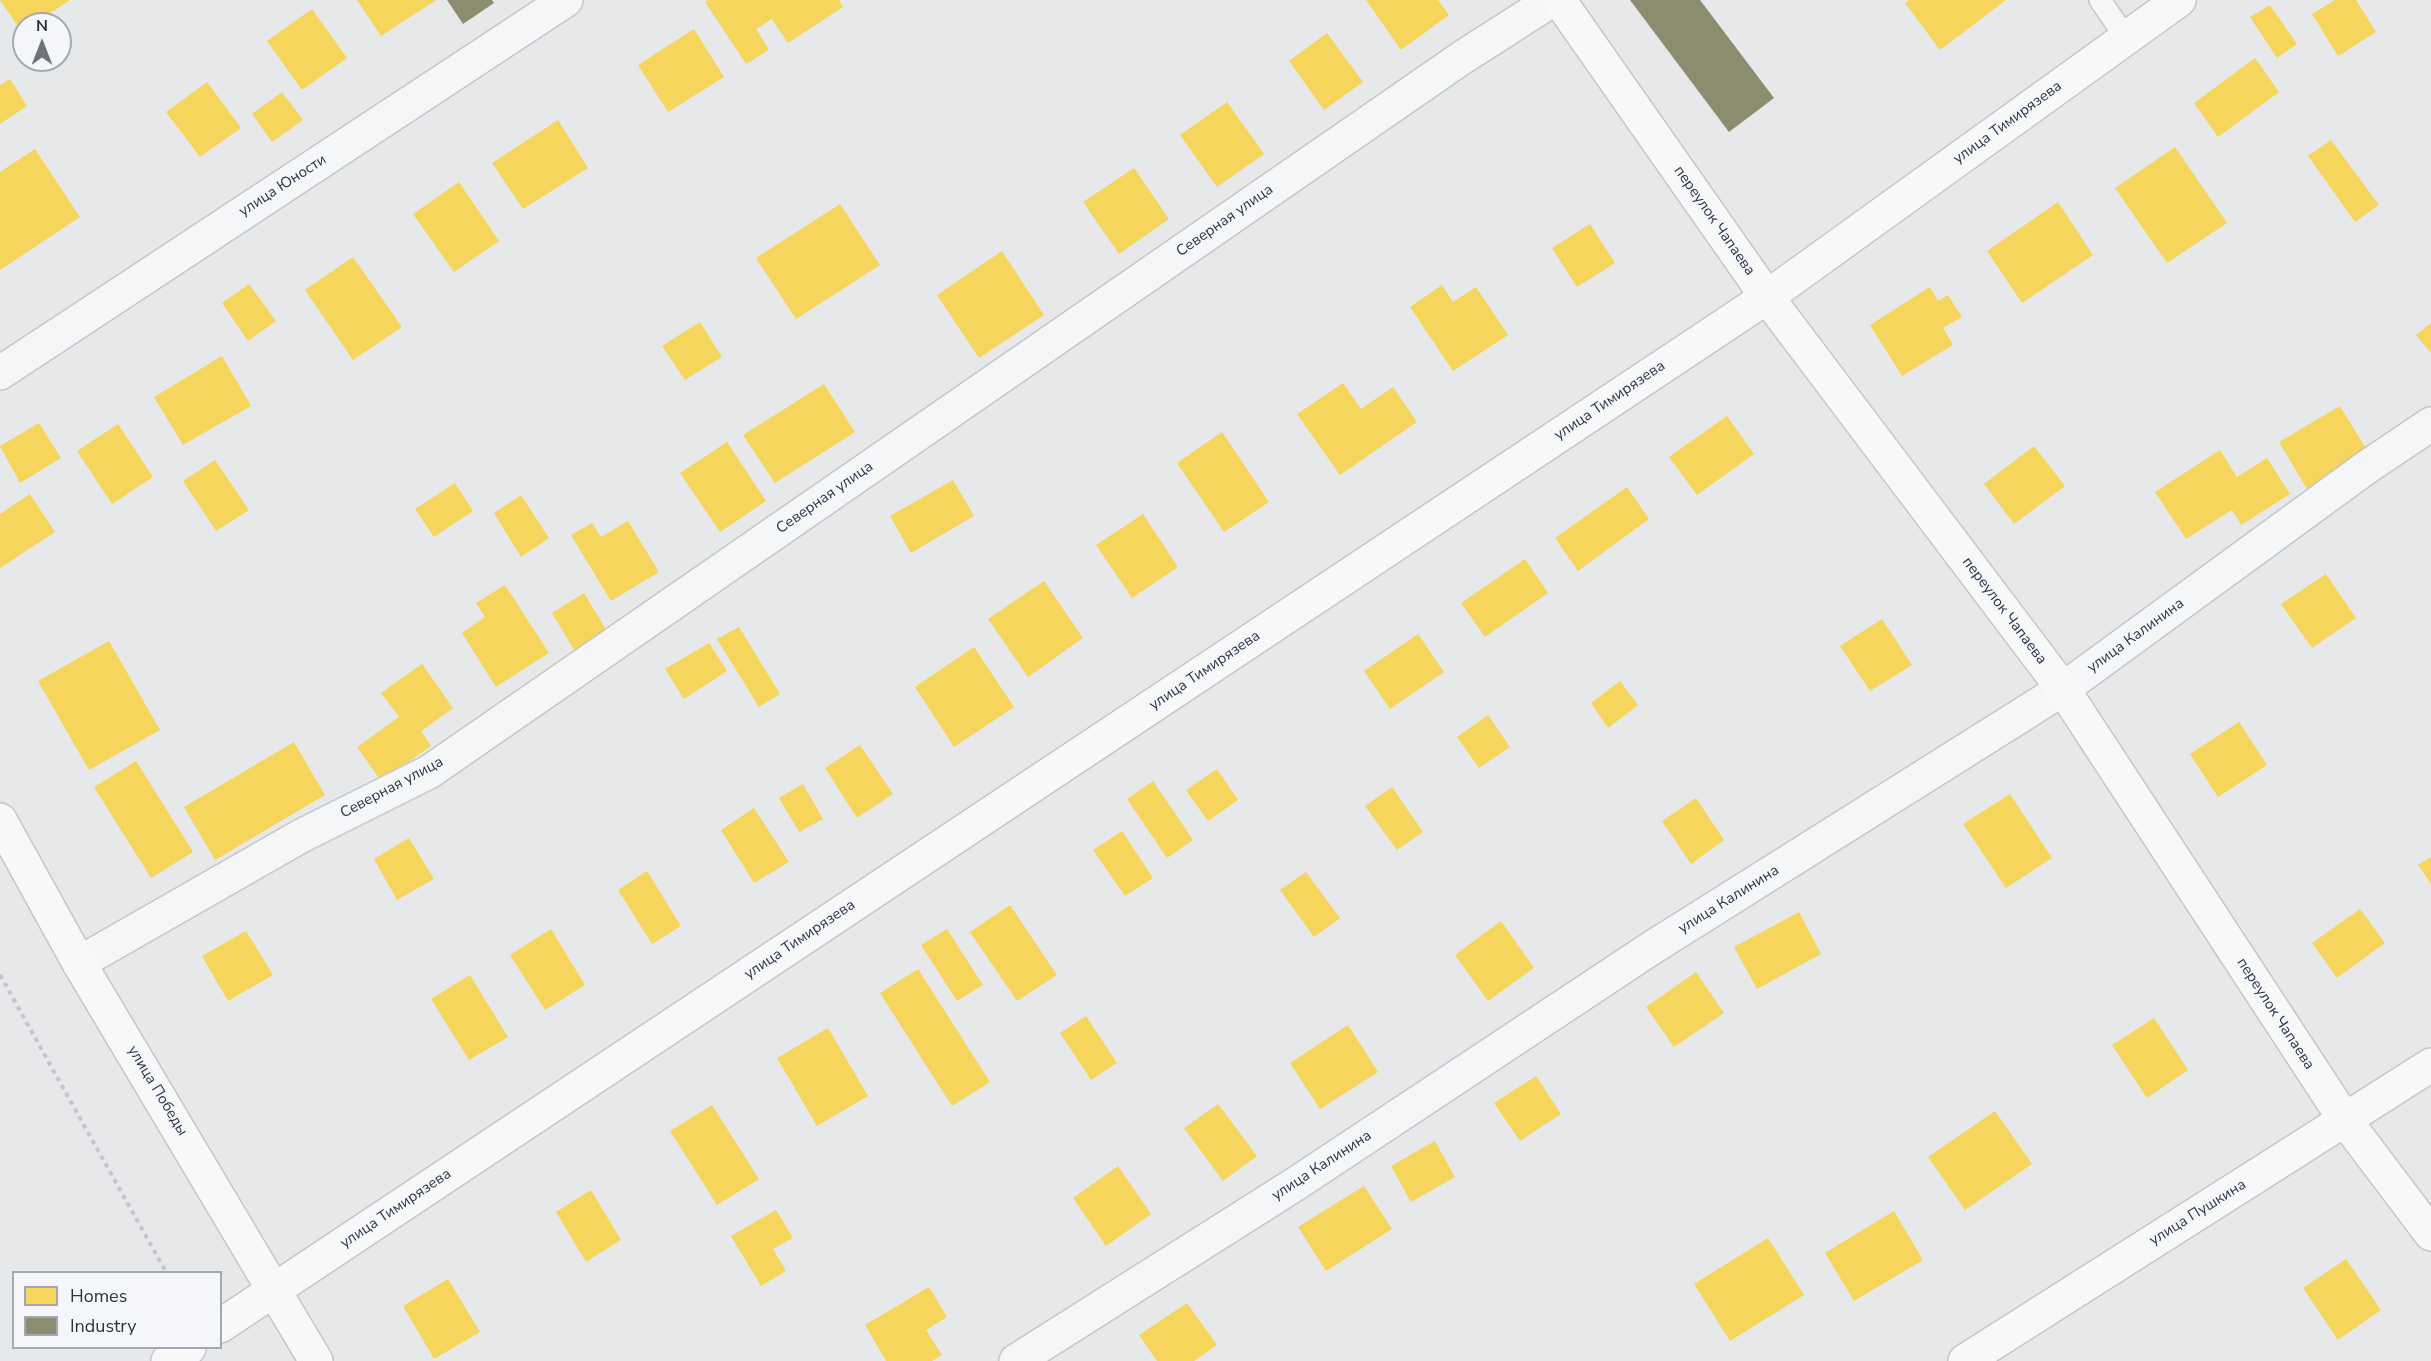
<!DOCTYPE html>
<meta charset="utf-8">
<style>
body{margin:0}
#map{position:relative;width:2431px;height:1361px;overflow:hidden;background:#e6e8ea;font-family:"Nunito Sans",sans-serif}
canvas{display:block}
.legend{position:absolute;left:12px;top:1271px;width:210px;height:78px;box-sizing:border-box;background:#f4f6f9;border:2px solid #a4a8b1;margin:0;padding:8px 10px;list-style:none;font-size:18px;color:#2b3445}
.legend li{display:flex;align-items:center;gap:12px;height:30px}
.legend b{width:30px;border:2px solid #a4a8b1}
.north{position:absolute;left:12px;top:12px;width:60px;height:60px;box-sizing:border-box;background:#f4f6f9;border:2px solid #a4a8b1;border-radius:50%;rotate:0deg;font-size:16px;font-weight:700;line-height:24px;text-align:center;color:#2b3445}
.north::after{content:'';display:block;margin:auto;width:21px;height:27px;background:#6c737f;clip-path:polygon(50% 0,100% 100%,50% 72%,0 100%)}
</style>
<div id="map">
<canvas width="2431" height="1361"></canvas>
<ul class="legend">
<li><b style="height:16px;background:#f6d55c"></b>Homes</li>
<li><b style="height:16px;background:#8c8c6e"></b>Industry</li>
</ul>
<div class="north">N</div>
</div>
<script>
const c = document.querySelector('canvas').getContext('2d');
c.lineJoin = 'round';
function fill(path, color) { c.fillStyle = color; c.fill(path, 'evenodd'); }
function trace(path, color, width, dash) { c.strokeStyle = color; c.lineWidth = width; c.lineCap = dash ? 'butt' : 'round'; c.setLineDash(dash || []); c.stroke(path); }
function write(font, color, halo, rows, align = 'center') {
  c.font = font + ' "Nunito Sans",sans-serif'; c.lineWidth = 6; c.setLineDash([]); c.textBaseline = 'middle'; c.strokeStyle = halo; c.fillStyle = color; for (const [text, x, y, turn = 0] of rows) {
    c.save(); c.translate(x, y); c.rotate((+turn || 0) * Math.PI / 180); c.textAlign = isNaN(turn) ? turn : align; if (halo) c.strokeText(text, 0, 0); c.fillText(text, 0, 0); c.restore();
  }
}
fill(new Path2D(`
 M0,0H70L34,24H24V31L22,32Z
 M357,0H436L381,36Z
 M708,0H839L843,7L788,43L772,19L756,29L769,50L746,64L705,2Z
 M1366,0H1438L1449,15L1401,50Z
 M1909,0H2006L1940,50L1905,3Z
 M2335,0H2356L2376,32L2338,56L2312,14Z
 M2270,5L2297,44L2277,58L2250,17Z
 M312,9L347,58L302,90L267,41Z
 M694,29L724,77L668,112L638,65Z
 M1327,33L1363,82L1324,110L1289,61Z
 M2255,58L2279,92L2218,137L2194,103Z
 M10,79L27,106L0,124V85Z
 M207,82L241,128L200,157L166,112Z
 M282,92L303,120L272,142L252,114Z
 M1227,102L1264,154L1217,187L1180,135Z
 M558,120L588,168L523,209L492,163Z
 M2331,140L2379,205L2355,222L2308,156Z
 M2175,147L2227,223L2167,263L2115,188Z
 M35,149L80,217L0,270V172Z
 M1134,168L1169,219L1119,254L1083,202Z
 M459,182L499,241L454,272L413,214Z
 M2058,202L2093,255L2022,303L1987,251Z
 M840,204L880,265L796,319L756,258Z
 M1590,224L1615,263L1577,287L1552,248Z
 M1002,251L1044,315L979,358L937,295Z
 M353,257L402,327L353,360L305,290Z
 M249,284L276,321L248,341L222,303Z
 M1442,285L1453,302L1476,287L1508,335L1453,371L1410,307Z
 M1930,287L1938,301L1948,295L1962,317L1943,328L1953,345L1902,376L1870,325Z
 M700,322L722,357L685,380L662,346Z
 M2431,323V353L2416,335Z
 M222,356L251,406L183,445L154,397Z
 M1343,383L1361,409L1393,387L1417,422L1340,475L1297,414Z
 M824,384L855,432L775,483L743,435Z
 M2340,406L2368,452L2307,489L2279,442Z
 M1727,416L1754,454L1697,495L1669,457Z
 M39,423L61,458L20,483L0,446Z
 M118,424L153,477L112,504L77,451Z
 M1222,432L1269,502L1224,532L1177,463Z
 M727,442L766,501L720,532L680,473Z
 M2034,446L2065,486L2014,524L1984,484Z
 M2220,450L2237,477L2267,458L2290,494L2241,525L2232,510L2186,539L2155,492Z
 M215,460L249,510L216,531L183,481Z
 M953,480L974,516L911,553L890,516Z
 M455,483L473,511L434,537L415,509Z
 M1627,487L1649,519L1578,571L1555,538Z
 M30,494L55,532L0,568V514Z
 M521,495L549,538L521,557L494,513Z
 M1143,514L1178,567L1132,598L1096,545Z
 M628,521L659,572L611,601L571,535L592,523L601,537Z
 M1525,559L1548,593L1485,637L1461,603Z
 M2326,574L2356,618L2312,648L2281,604Z
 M1044,581L1083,638L1028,677L988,619Z
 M505,585L549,653L496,687L462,633L485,617L476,603Z
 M584,593L608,633L576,653L552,613Z
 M1882,619L1912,665L1870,691L1840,646Z
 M739,627L780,694L759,707L717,639Z
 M1418,634L1444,672L1390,709L1364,671Z
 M109,641L160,730L89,770L38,681Z
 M709,643L727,671L684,699L665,669Z
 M974,647L1014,707L954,747L915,687Z
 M422,664L453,708L421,731L431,746L381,781L357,747L399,717L381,693Z
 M1620,681L1638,705L1608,728L1591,703Z
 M1488,715L1510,747L1479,768L1457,737Z
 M2239,722L2267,765L2218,797L2190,754Z
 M294,742L325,795L215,860L184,807Z
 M860,745L893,794L857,818L825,768Z
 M136,761L193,852L151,878L94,787Z
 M1217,769L1238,800L1208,821L1186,790Z
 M1153,781L1193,840L1167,858L1127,799Z
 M803,784L823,819L799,832L779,798Z
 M1392,787L1423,832L1397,850L1365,806Z
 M2010,794L2052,858L2006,888L1963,824Z
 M1696,798L1724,840L1691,864L1662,821Z
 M754,808L789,862L754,883L721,830Z
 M1122,831L1153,878L1125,896L1093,850Z
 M409,838L434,879L397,900L374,859Z
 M2431,857V884L2418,865Z
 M647,871L681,926L652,944L618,890Z
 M1306,872L1340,918L1314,937L1280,890Z
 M1010,905L1057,975L1017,1001L970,932Z
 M2360,909L2385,943L2337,978L2312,943Z
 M1799,912L1821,954L1757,989L1734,947Z
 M1501,921L1534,968L1488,1001L1455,955Z
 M551,929L585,985L545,1010L510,955Z
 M947,929L983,985L957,1001L921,945Z
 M246,931L273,975L228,1001L202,956Z
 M918,969L990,1082L952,1106L880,993Z
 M1696,972L1724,1013L1674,1047L1646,1007Z
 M470,975L508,1037L469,1060L431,999Z
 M1086,1016L1117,1063L1091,1080L1060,1033Z
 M2154,1018L2188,1070L2147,1098L2112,1045Z
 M1348,1025L1378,1072L1320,1109L1290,1063Z
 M828,1028L868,1096L817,1126L777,1058Z
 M1536,1076L1561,1114L1520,1141L1494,1103Z
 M1218,1104L1257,1156L1223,1181L1184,1128Z
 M712,1105L759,1179L717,1205L670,1131Z
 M1995,1111L2032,1164L1965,1210L1928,1157Z
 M1435,1141L1455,1177L1411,1202L1391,1166Z
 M1118,1166L1151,1214L1106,1246L1073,1198Z
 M1364,1186L1392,1229L1326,1271L1298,1227Z
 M591,1190L621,1240L586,1262L556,1212Z
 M776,1210L793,1238L773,1249L786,1271L761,1286L731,1236Z
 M1894,1211L1923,1260L1854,1301L1825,1253Z
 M1768,1238L1804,1295L1730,1341L1694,1284Z
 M2346,1259L2381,1310L2338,1340L2303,1288Z
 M448,1279L480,1332L434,1359L403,1306Z
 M929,1287L947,1317L926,1330L942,1355L932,1361H886L865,1325Z
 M1187,1303L1217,1345L1194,1361H1157L1139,1335Z`), '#f6d55c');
fill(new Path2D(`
 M447,0H492L494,3L463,24Z
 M1630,0H1700L1774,98L1729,132Z`), '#8c8c6e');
const lane = new Path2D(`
 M2100,0L2126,38`);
const street = new Path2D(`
 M0,373L566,0
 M79,963L301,836L429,772L1463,57L1552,0
 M1016,1361L1297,1183L1650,949L2063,689L2367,467L2431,424`);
const secondary = new Path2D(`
 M1559,0L1767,297L2063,689L2345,1120L2431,1234
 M0,820L79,963L316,1361
 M220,1326L1767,297L2179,0
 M168,1361L189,1348
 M1965,1361L2431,1065`);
trace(lane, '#c4c6c8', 24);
trace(street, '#c4c6c8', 36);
trace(secondary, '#c4c6c8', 36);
trace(new Path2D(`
 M0,975L166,1272`), '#c5c6ca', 4, [4.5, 4.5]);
trace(lane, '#f5f6f7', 21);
trace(street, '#f5f6f7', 33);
trace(secondary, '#f8f8f8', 33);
write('15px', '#2b3445', '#f4f6f9', [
 ["улица Тимирязева",2008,123,-36],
 ["улица Юности",283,186,-33],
 ["Северная улица",1225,221,-35],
 ["переулок Чапаева",1714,221,55],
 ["улица Тимирязева",1610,401,-34],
 ["Северная улица",825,498,-35],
 ["переулок Чапаева",2004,611,53],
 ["улица Калинина",2136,636,-36],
 ["улица Тимирязева",1205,671,-34],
 ["Северная улица",392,788,-28],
 ["улица Калинина",1729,900,-32],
 ["улица Тимирязева",800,940,-34],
 ["переулок Чапаева",2275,1014,57],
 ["улица Победы",157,1091,59],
 ["улица Калинина",1322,1166,-33],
 ["улица Тимирязева",396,1209,-34],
 ["улица Пушкина",2198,1213,-32]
]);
</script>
